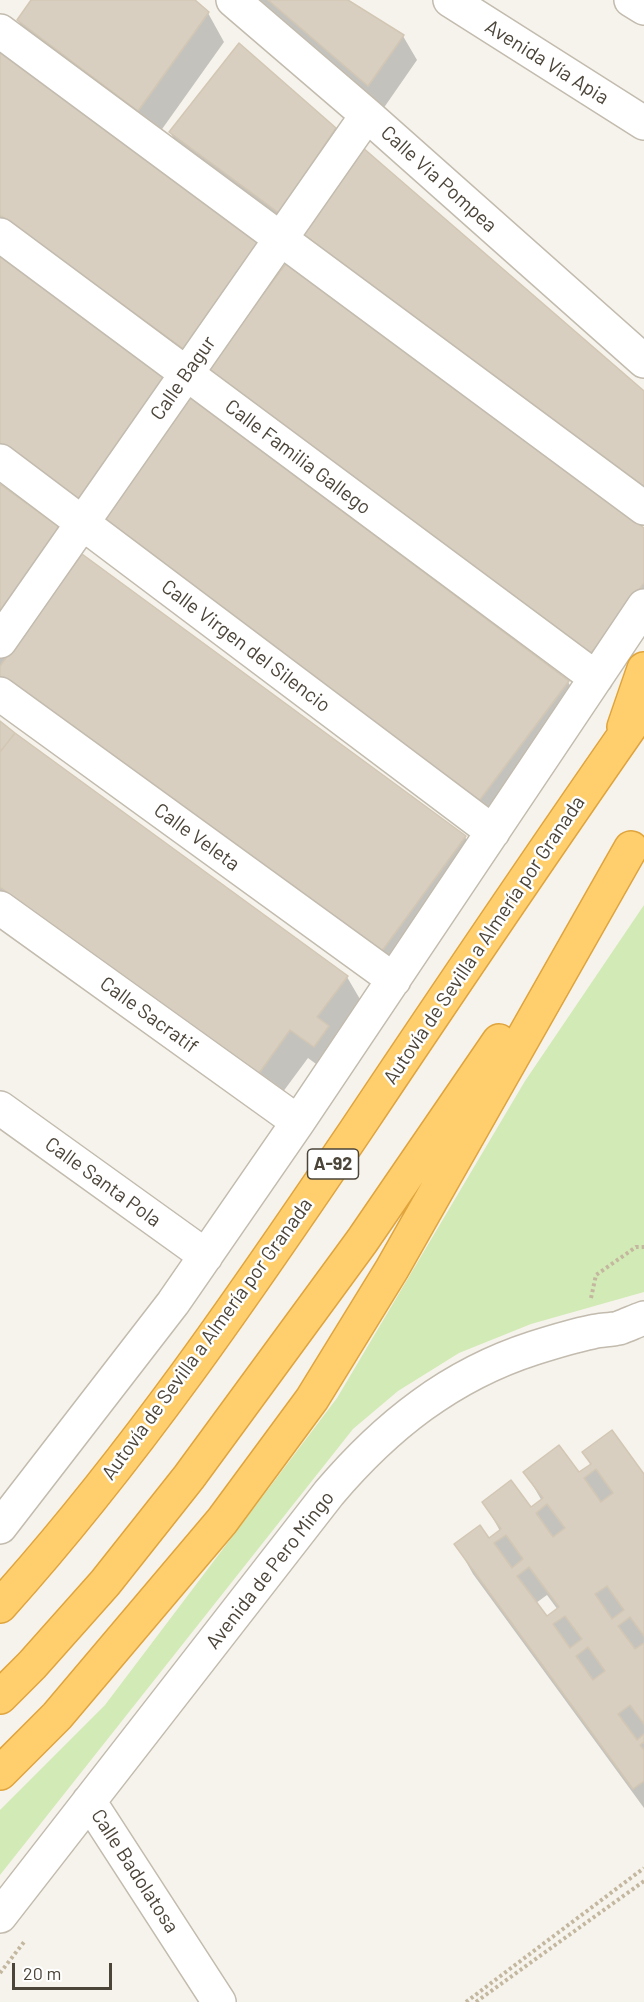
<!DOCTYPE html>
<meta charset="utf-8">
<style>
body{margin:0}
#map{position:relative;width:644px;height:2002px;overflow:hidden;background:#f6f3ec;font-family:Barlow,sans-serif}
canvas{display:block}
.scale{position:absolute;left:12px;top:1963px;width:100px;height:27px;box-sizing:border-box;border:3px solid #4b4439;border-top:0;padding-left:8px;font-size:18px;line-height:21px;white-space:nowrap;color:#4b4439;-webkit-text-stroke:4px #fff;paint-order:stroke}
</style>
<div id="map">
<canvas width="644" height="2002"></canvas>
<div class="scale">20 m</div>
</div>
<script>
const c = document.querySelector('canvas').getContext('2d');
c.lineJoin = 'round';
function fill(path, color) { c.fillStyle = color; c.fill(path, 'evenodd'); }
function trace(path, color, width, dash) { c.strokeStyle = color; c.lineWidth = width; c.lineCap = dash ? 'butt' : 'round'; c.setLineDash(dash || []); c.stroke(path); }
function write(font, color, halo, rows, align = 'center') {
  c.font = font + ' Barlow,sans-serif'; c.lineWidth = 5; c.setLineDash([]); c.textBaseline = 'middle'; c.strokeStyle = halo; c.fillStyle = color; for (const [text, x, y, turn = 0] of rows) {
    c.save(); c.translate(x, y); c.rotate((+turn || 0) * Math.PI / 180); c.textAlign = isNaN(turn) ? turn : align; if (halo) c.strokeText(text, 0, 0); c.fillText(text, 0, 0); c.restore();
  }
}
fill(new Path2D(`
 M644,905V1292L531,1324L459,1353L398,1391L353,1429L0,1875V1810L105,1705L337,1398L525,1081Z`), '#d2eab5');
fill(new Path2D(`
 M33,0H193L208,13L224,42L155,139L35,49L18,20Z
 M255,0H346L403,36L417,60L383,109Z
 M239,45L335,129L349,154L293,236L184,156L170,132Z
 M0,52L262,243L280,274L644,529V635L607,685L0,231Z
 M0,253L169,382L568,682L585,711L497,829L124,549L105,517L0,458Z
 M0,486L65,533L80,560L465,837L482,866L397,983L14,702L0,678Z
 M0,723L347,977L364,1006L331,1075L308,1058L274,1104L0,902Z
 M584,1452L644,1477V1808L473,1574L456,1544L489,1540L500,1531L484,1502L531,1509L542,1501L525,1472L579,1475L591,1466ZM547,1595L558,1610L547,1618L536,1603Z`), '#0003');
const building = new Path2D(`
 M31,0H195L209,12L138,111L17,20Z
 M268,0H348L404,35L368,86Z
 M239,43L336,128L279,213L169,132Z
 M0,50L263,242L185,350L0,215Z
 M362,147L644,391V489L297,234Z
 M0,251L170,381L78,502L0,443Z
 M288,261L644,528V583L589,656L206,370Z
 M190,397L569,681L479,801L105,520Z
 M0,484L66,532L0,621Z
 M82,554L466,836L379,955L0,676V666Z
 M0,721L15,733L0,752Z
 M15,733L348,976L317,1017L329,1026L314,1047L290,1030L257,1076L0,887V752Z
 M612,1430L644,1474V1636L630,1617L618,1626L635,1649L644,1643V1724L630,1705L618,1714L637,1740L644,1734V1742L640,1745L644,1750V1781L633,1789L454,1544L480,1525L489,1538L501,1529L482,1502L511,1480L531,1507L543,1498L523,1472L559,1445L579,1472L591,1464L582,1452ZM596,1469L613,1493L601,1502L584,1478ZM547,1504L565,1528L553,1537L536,1513ZM506,1535L523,1559L512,1568L494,1543ZM529,1567L559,1607L547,1616L517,1576ZM607,1586L624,1610L612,1619L595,1594ZM565,1616L582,1639L570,1648L553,1624ZM588,1647L605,1671L593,1680L576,1656Z`);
fill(building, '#d8cfc1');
trace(building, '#d3c7b4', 1.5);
const minor = new Path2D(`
 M233,0L367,115L644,361
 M450,0L644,123
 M631,0L644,8
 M0,31L644,508
 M0,235L596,678
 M0,461L493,832
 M0,641L367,115
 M0,694L394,980
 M0,908L298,1122
 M0,1108L206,1256
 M0,1527L173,1303L298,1122L644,606
 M89,1801L219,2002
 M0,1916L329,1493C386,1426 450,1375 534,1348C553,1342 572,1336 592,1332C600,1330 610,1330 619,1328C627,1325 636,1321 644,1318`);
const highway = new Path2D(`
 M624,727L644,669
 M0,1606C133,1458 245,1294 356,1130C451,988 546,847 644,707
 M0,1697L32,1665L105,1583L189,1477L362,1241L499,1041
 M0,1773L57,1716L222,1521L312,1399L392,1269L631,848`);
trace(minor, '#c2bbae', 36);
trace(highway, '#e0a43c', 36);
trace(new Path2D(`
 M591,1298L596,1275L636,1247H644
 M0,1973L24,1942
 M466,2002L644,1868
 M476,2002L644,1881`), '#c4b79f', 4, [3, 3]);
trace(minor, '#fff', 33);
trace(highway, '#ffcf6e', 33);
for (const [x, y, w] of [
 [333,1164,51]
]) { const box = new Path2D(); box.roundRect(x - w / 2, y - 15, w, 30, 4.5); c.fillStyle = '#fff'; c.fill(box); trace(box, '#4b4439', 1.5); }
write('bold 18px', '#4b4439', null, [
 ["A-92",333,1164]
]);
write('20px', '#4b4439', '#fff', [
 ["Avenida Vía Apia",547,62,32],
 ["Calle Via Pompea",439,179,42],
 ["Calle Bagur",183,378,-55],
 ["Calle Familia Gallego",298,457,37],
 ["Calle Virgen del Silencio",246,646,37],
 ["Calle Veleta",197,837,36],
 ["Autovía de Sevilla a Almería por Granada",484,940,-56],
 ["Calle Sacratif",149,1015,36],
 ["Calle Santa Pola",103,1182,36],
 ["Autovía de Sevilla a Almería por Granada",207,1339,-54],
 ["Avenida de Pero Mingo",270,1570,-52],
 ["Calle Badolatosa",135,1871,57]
]);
</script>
